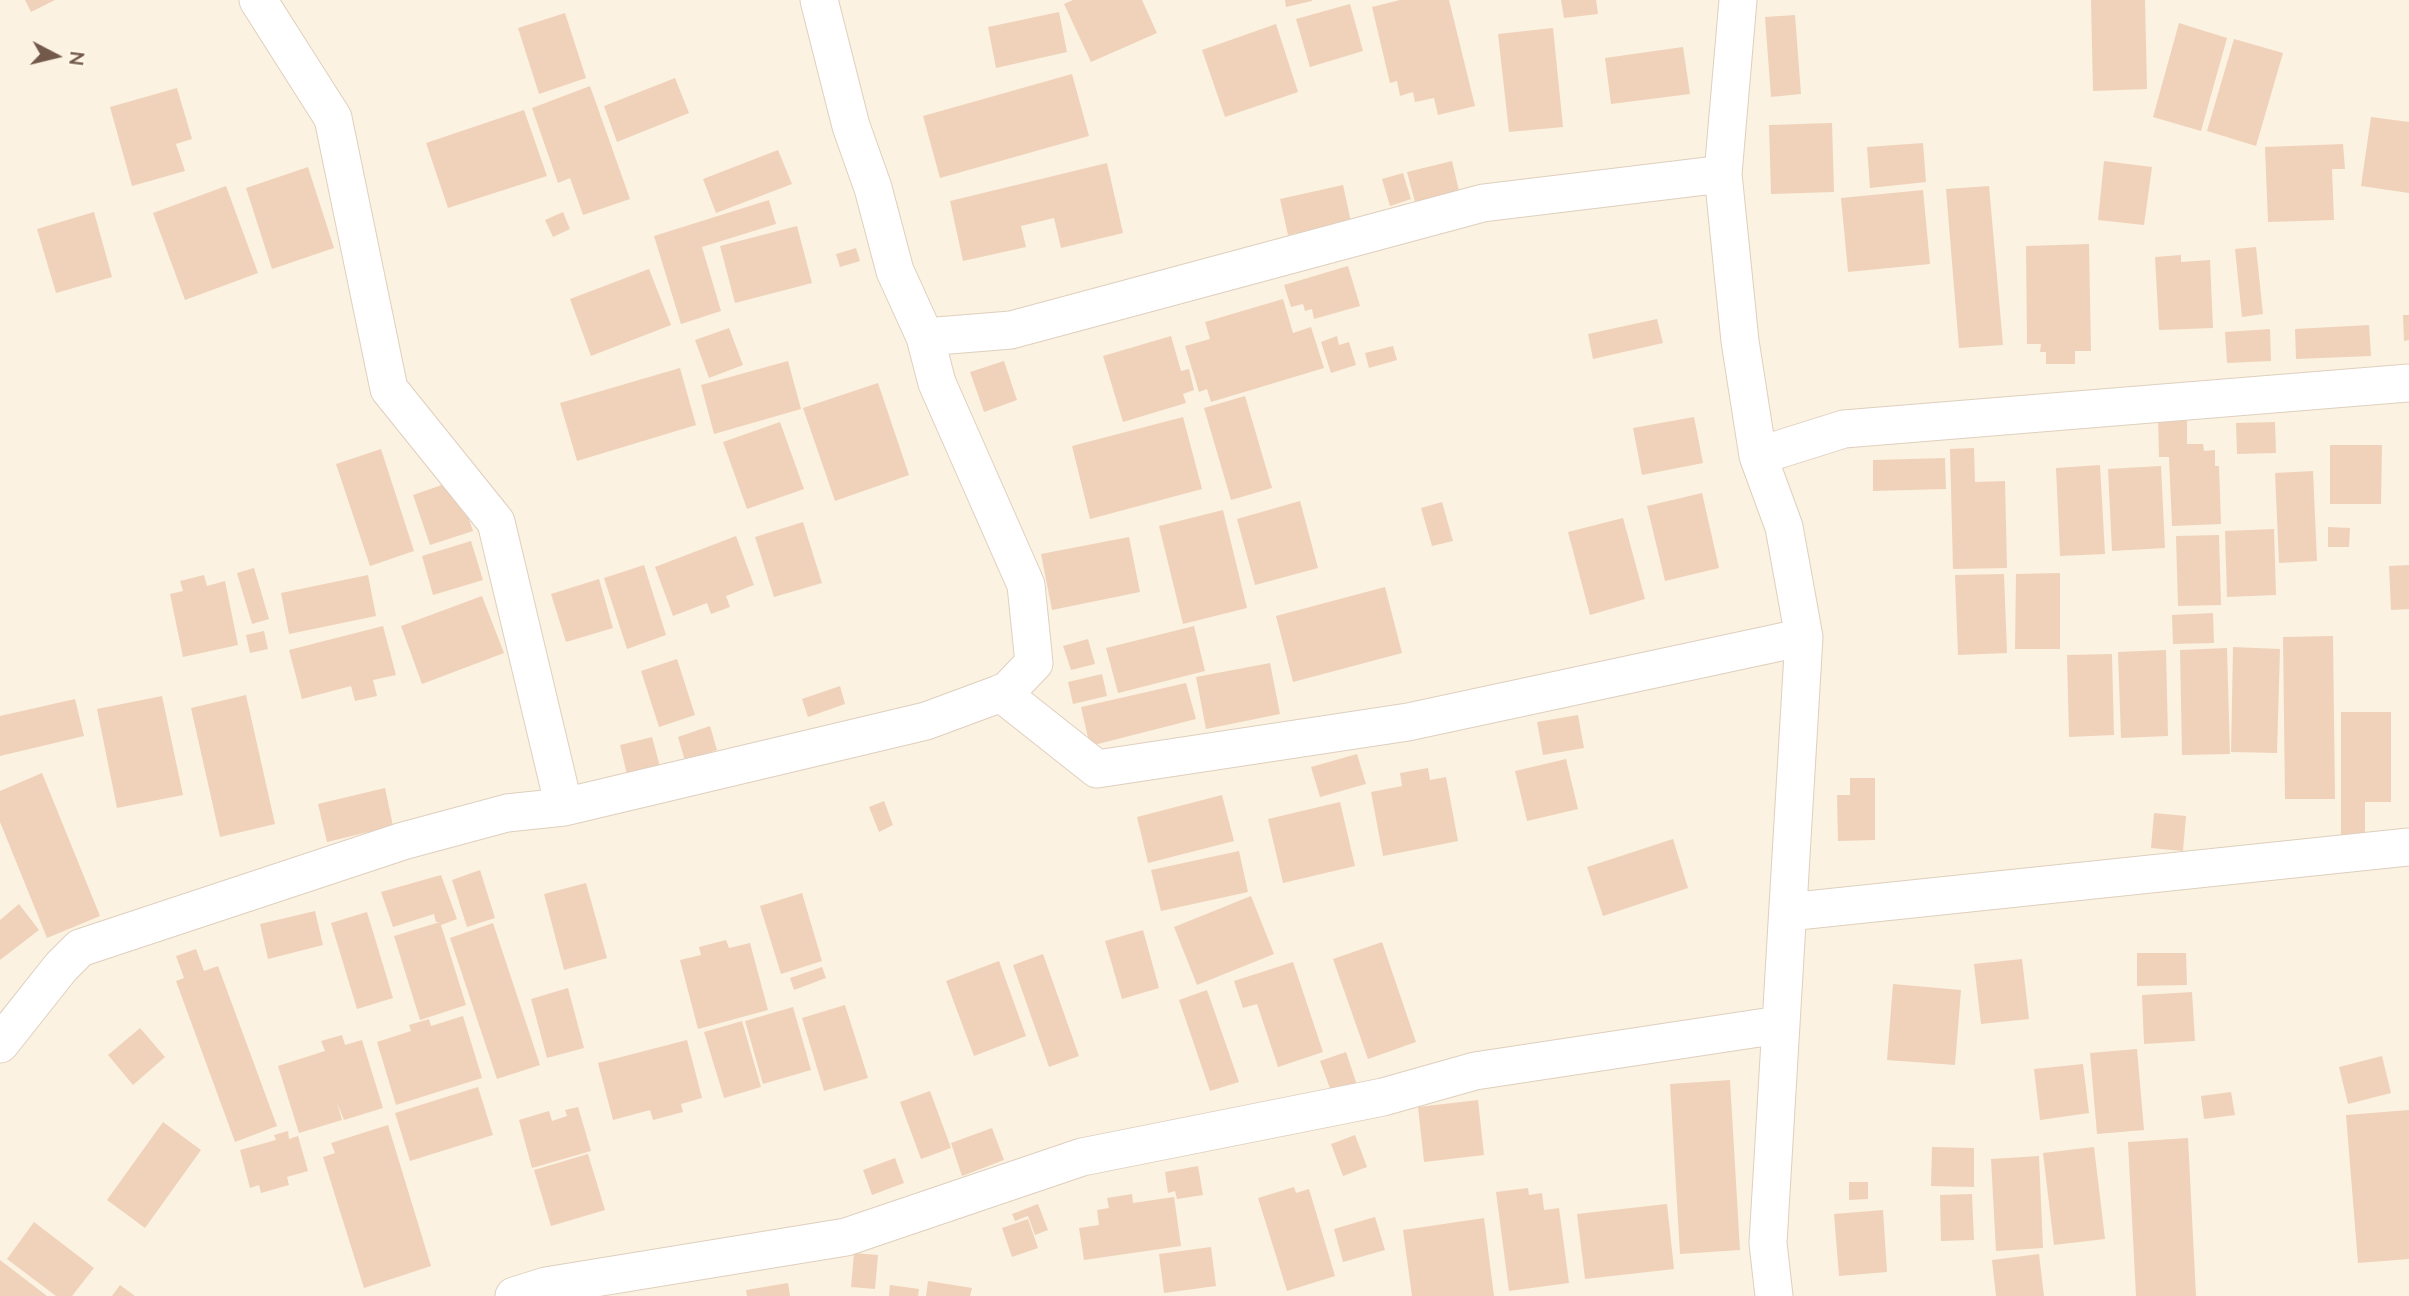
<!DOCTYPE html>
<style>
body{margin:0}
#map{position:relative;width:2409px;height:1296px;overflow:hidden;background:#fbf2e1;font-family:Mulish,sans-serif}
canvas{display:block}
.north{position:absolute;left:21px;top:21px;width:70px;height:70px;-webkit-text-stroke:5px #fff6e7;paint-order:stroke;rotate:97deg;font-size:19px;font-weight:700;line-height:28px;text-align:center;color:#725949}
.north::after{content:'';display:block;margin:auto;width:24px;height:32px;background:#725949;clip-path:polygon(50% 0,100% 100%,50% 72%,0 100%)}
</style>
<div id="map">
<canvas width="2409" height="1296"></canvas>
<div class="north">N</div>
</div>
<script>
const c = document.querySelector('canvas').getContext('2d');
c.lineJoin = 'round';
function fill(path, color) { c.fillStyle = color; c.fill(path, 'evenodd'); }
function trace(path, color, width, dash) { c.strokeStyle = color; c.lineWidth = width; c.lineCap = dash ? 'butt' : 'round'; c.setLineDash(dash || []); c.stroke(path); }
fill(new Path2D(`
 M25,0H55L31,12Z
 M1073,0H1142L1157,33L1091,62L1064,4Z
 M1285,0H1312V1L1286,7Z
 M1400,0H1449L1475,106L1438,115L1434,98L1415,102L1413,92L1400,96L1397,81L1390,83L1372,7Z
 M1561,0H1596L1598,14L1564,18Z
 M2091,0H2145L2147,89L2093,91Z
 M1350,4L1363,51L1310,67L1296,19Z
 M1059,12L1067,52L996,68L988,27Z
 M565,13L586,78L539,94L518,28Z
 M1795,15L1801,94L1771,97L1765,17Z
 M2179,23L2227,38L2201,131L2153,117Z
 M1276,24L1298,92L1225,117L1202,50Z
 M1553,28L1563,127L1509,132L1498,34Z
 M2234,39L2283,53L2256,146L2207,131Z
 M1683,47L1690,94L1611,104L1605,58Z
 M1072,74L1089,136L940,178L923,116Z
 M675,78L689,113L617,142L604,106Z
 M590,86L630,199L583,215L570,178L558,183L532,108Z
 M177,88L192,139L176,144L185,171L132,186L110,107Z
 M524,110L547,176L448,208L426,143Z
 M2371,117L2409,122V193L2361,186Z
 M1832,123L1834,192L1771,194L1769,125Z
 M1923,143L1926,182L1870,188L1867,147Z
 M2343,144L2345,169H2332L2334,220L2268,222L2265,147Z
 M778,150L792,184L716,213L703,179Z
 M1452,161L1460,195L1416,206L1407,172Z
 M2104,161L2152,167L2144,225L2098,220Z
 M1107,163L1123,233L1061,248L1054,218L1021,226L1026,247L963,261L950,201Z
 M308,167L334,248L272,269L246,188Z
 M1403,173L1411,199L1390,206L1382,179Z
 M1343,185L1351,222L1288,235L1280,199Z
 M226,186L258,273L185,300L153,213Z
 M1989,186L2003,345L1959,348L1946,189Z
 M1923,190L1930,264L1848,272L1841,198Z
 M769,200L776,224L702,247L721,311L681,324L654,236Z
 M94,212L112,277L56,293L37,229Z
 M563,212L570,229L553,237L545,220Z
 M797,226L812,283L735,303L720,246Z
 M2089,244L2091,351H2075V364H2046V352H2040L2041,344H2027L2026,246Z
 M2256,247L2263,314L2242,317L2235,249Z
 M856,248L860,261L840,267L836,254Z
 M2181,255V262L2210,260L2213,328L2159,330L2155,257Z
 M1348,266L1360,306L1314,319L1312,309L1305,311L1303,304L1291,307L1284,285Z
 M649,269L671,325L591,356L570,299Z
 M1283,299L1293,333L1311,327L1324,368L1211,402L1207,389L1199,392L1185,346L1210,339L1205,322Z
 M2403,315H2409V340L2404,341Z
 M1657,319L1663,343L1593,359L1588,334Z
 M2369,325L2371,356L2296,359L2295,329Z
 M729,328L743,365L709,378L695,340Z
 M2270,329L2271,361L2227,363L2225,332Z
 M1171,336L1181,371L1189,369L1194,390L1183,394L1186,403L1123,422L1103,356Z
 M1337,336L1339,345L1349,342L1356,365L1331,373L1321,342Z
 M1393,346L1397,360L1369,368L1365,353Z
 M788,361L801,409L714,434L701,385Z
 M1004,361L1017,400L984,412L970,372Z
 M680,368L696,425L577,461L560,403Z
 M878,383L909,475L835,501L803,408Z
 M1245,396L1272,488L1231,500L1204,408Z
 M1183,417L1202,489L1090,519L1072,446Z
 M1694,417L1703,463L1642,475L1633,428Z
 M2187,417V444H2203L2204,451L2215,450V466H2219L2221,524L2172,526L2169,457H2159L2158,418Z
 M780,422L804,489L747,509L723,442Z
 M2275,422L2276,453L2237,454L2236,423Z
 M2330,445H2382L2381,504H2330Z
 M1974,448L1975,482L2005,481L2007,568L1953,569L1950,449Z
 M381,449L414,551L370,566L336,464Z
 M1945,458L1946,489L1873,491V460Z
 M2100,465L2105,554L2060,556L2056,468Z
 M2161,466L2165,548L2112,551L2108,469Z
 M2313,471L2317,561L2279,563L2275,473Z
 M456,480L473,531L430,545L413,495Z
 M1702,493L1719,568L1665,581L1647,506Z
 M1300,501L1318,568L1255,585L1237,519Z
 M1442,502L1453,541L1432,546L1421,508Z
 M1223,510L1247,608L1183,624L1159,526Z
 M1623,518L1645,599L1590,615L1568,532Z
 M803,522L822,583L774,597L755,537Z
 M2328,527L2350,528L2349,547H2328Z
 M2274,529L2276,595L2227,597L2225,531Z
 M2219,535L2221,605L2178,606L2176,536Z
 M736,536L754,585L726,596L730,607L711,614L707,603L673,616L655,567Z
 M1129,537L1140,592L1052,610L1041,554Z
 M471,541L483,580L433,595L422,556Z
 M644,565L666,635L627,649L604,578Z
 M2409,565V609L2391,610L2389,566Z
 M254,568L269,619L252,624L237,573Z
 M2060,573V649H2015L2016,574Z
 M2004,574L2007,653L1958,655L1955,575Z
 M204,575L207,586L225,581L238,645L183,657L170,594L183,591L180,581Z
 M368,575L376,616L289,634L281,593Z
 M599,579L613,628L566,642L551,594Z
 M1385,587L1402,653L1293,682L1276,616Z
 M482,596L504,653L422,684L401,626Z
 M2213,613L2214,643L2173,644L2172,615Z
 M383,626L396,675L373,680L377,696L355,701L351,686L302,699L289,650Z
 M1194,626L1205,671L1118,693L1106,648Z
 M264,631L268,649L250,653L246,635Z
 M2333,636L2335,799H2285L2283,637Z
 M1088,639L1095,664L1071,670L1063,646Z
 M2233,647L2280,649L2277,753L2231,752Z
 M2227,648L2230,754L2182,755L2180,650Z
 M2166,650L2168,736L2121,738L2118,652Z
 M2112,654L2114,735L2069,737L2067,655Z
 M677,659L695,715L659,727L641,671Z
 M1270,663L1280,714L1206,729L1196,677Z
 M1102,674L1107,696L1073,704L1068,682Z
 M1186,683L1196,719L1090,746L1081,707Z
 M840,686L845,704L808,717L802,699Z
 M246,695L275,824L220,837L191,708Z
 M162,696L183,795L117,808L97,709Z
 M75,699L84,736L0,756V716Z
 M2341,712H2391V802H2365V836L2341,837Z
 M1578,715L1584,748L1543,755L1537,722Z
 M710,726L717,750L685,761L678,737Z
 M652,737L661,770L628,779L620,745Z
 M1357,754L1366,784L1320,797L1311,767Z
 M1566,759L1578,809L1527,821L1515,771Z
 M1428,768L1430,780L1446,777L1458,841L1383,856L1371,792L1402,786L1400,773Z
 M42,773L100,916L47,938L0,822V791Z
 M1850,778H1875V840L1838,841L1837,795H1850Z
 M385,788L393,826L327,842L318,804Z
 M1222,795L1234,841L1148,863L1137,817Z
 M884,801L893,825L879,832L869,807Z
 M1340,802L1355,866L1283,883L1268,819Z
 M2154,813L2186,816L2183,851L2151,848Z
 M1673,839L1688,888L1603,916L1587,867Z
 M1239,851L1248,892L1161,911L1151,870Z
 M480,870L495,918L467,927L452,880Z
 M441,875L457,919L441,925L466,1005L420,1020L394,936L440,922H436L434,914L393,927L381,892Z
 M586,883L607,958L564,970L544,894Z
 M802,893L822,961L781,974L760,906Z
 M1251,896L1274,954L1197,985L1174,927Z
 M19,904L39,930L0,960V920Z
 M315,911L323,945L268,959L260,924Z
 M367,912L393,998L357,1009L331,923Z
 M493,923L540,1065L497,1079L450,938Z
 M1143,930L1159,988L1122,999L1105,941Z
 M726,940L729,948L750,943L768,1010L698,1029L680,960L701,955L699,947Z
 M1382,942L1416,1042L1368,1059L1333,959Z
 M196,949L204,971L218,966L277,1126L235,1142L176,981L184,978L176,956Z
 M2137,953H2186L2187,985L2137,986Z
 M1043,954L1079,1056L1049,1067L1013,965Z
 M2022,959L2029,1019L1981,1024L1974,964Z
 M999,961L1026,1036L974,1056L946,981Z
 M1293,962L1323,1052L1278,1067L1257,1004L1243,1008L1234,981Z
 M822,967L826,978L794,990L790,978Z
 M1893,984L1961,990L1955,1065L1887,1060Z
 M568,988L584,1048L547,1058L531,999Z
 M1207,990L1239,1082L1210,1091L1179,1000Z
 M2192,992L2195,1041L2144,1044L2142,995Z
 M845,1005L868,1078L824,1091L802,1018Z
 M793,1007L811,1070L763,1084L745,1021Z
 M463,1016L482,1078L396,1105L377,1042L411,1031L409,1025L429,1019L431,1026Z
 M742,1021L761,1087L724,1098L704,1032Z
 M140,1028L165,1057L133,1085L108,1055Z
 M342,1035L345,1045L362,1040L383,1108L344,1120L337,1103L342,1120L299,1133L278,1066L325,1051L321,1041Z
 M687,1040L702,1098L681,1104L683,1112L653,1120L650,1110L613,1120L598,1063Z
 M2137,1049L2144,1130L2097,1134L2090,1053Z
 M1346,1052L1357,1085L1332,1094L1320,1061Z
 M2382,1056L2391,1093L2348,1104L2339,1067Z
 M2083,1064L2089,1113L2040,1120L2034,1069Z
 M1730,1080L1740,1250L1680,1254L1670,1084Z
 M478,1087L493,1135L410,1161L395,1113Z
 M930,1091L951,1148L921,1159L900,1102Z
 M2231,1092L2235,1115L2204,1119L2201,1096Z
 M1478,1100L1484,1155L1424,1162L1418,1107Z
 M578,1107L591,1151L532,1168L519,1120L549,1111L552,1121L567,1116L565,1110Z
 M2409,1110V1259L2358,1263L2346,1115Z
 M163,1122L201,1150L145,1228L107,1200Z
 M388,1125L431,1266L364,1288L323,1157L335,1153L331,1143Z
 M992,1128L1004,1160L962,1176L951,1143Z
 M288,1131L289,1139L298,1136L308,1171L287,1177L289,1185L261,1193L259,1185L250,1188L240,1150L276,1140L274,1135Z
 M1355,1135L1367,1167L1343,1176L1331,1144Z
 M2188,1138L2196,1296H2136L2128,1142Z
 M1932,1147L1974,1148V1187L1931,1186Z
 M2094,1147L2105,1239L2054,1245L2043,1153Z
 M588,1154L605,1210L551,1226L534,1170Z
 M2039,1156L2043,1248L1996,1251L1991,1159Z
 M895,1158L904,1183L872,1195L863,1170Z
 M1198,1166L1203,1195L1177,1199L1175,1191L1168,1193L1165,1172Z
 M1849,1182H1868V1199L1849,1200Z
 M1294,1187L1296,1193L1309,1189L1335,1276L1287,1291L1258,1198Z
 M1528,1188L1529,1195L1542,1193L1544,1210L1559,1208L1569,1283L1509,1291L1496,1192Z
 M1132,1194L1133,1203L1174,1197L1181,1246L1084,1260L1079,1228L1099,1225L1097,1210L1109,1208L1107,1198Z
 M1972,1194L1974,1240L1941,1241L1940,1195Z
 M1038,1204L1048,1230L1035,1235L1028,1216L1015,1221L1012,1214Z
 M1667,1204L1674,1269L1585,1279L1577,1214Z
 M1883,1210L1887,1272L1839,1276L1834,1214Z
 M1375,1217L1385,1250L1343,1262L1334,1229Z
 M1484,1218L1494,1296H1412L1403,1230Z
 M1028,1219L1038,1248L1012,1257L1002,1228Z
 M34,1222L94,1268L72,1296H56L7,1259Z
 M1211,1247L1216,1286L1164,1293L1159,1254Z
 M854,1253L878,1255L875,1289L851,1287Z
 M2039,1254L2044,1296H1996L1992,1260Z
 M0,1260L47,1296H0Z
 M928,1281L972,1288L970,1296H926Z
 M788,1283L790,1296H747L746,1290Z
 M120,1285L135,1296H112Z
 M890,1285L919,1289L918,1296H889Z`), '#f0d2ba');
const minor = new Path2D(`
 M258,0L333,118L389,389L496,522L564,807
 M1738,0L1723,174L1740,341L1758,456L1784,527L1804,637L1768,1243L1774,1296
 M925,337L1011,330L1483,203L1723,174
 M1758,456L1844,429L2409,383
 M1001,693L1097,769L1408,722L1804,637
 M1788,912L2409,847
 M0,1044L61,967L80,948L403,841L507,813L564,807L926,721L1007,691L1034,663L1026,585L937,383L925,337L895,271L873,188L851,126L819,0
 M514,1296L546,1286L846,1237L1082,1157L1383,1097L1475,1071L1779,1025`);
trace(minor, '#dfcfbe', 39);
trace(minor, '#fff', 37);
</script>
